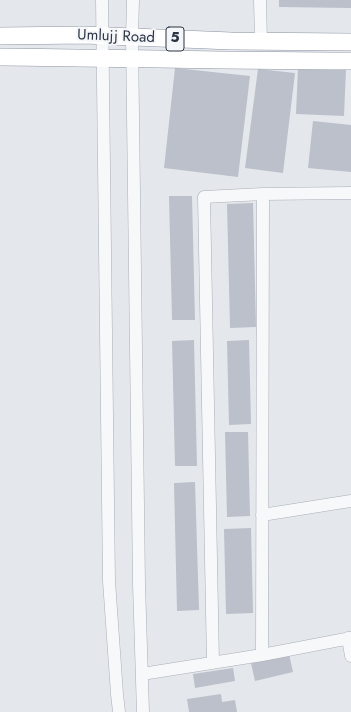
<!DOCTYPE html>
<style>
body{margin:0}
canvas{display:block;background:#e4e7ec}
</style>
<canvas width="351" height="712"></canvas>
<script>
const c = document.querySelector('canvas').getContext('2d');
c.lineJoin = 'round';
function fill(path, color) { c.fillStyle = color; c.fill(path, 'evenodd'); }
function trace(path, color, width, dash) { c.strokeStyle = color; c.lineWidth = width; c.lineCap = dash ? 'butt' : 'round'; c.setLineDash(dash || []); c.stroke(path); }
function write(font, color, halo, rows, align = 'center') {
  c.font = font + ' Jost,sans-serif'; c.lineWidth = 4; c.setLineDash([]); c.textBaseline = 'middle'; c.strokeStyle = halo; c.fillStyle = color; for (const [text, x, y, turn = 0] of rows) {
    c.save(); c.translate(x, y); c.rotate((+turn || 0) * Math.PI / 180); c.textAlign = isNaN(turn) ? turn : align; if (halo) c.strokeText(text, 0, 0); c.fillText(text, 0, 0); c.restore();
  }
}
fill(new Path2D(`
 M279,0H351V8L279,7Z
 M298,67L346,69L344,116L296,114Z
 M175,68L250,76L238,177L164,168Z
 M258,69L295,73L283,173L245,168Z
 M313,121L351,125V172L308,168Z
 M169,196H192L195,320H172Z
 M253,203L256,327L230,328L227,204Z
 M194,340L197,466H175L172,341Z
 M249,340L251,424L229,425L227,341Z
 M225,432H248L250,516L227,517Z
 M195,482L199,610L177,611L174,483Z
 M251,528L253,613L226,614L224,529Z
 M289,654L293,672L255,681L251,663Z
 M233,668L235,681L195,688L193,674Z
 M221,694L222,702L235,700L237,712H189L187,699Z`), '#bbc0ca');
const minor = new Path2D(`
 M102,0L109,581L117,694L119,712
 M133,0L132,37L139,584L143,712
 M260,0L261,41
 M262,515L351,501
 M348,638L351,656
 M262,655L263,194
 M213,663L204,197L263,194L351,193
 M142,674L262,655L351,638`);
const highway = new Path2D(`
 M0,36L85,35L231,41L351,42
 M0,57C117,58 234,61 351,61`);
trace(minor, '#a9aeb7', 13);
trace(highway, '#8b94a3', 18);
trace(minor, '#f7f8fa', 12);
trace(highway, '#fff', 17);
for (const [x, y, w] of [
 [175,39,18]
]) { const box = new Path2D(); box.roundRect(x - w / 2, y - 12, w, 24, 3); c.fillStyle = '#f4f6f9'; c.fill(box); trace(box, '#2b3445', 1); }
write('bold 14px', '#2b3445', null, [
 ["5",175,39]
]);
write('15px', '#2b3445', '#f4f6f9', [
 ["Umlujj Road",116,37,2]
]);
</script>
